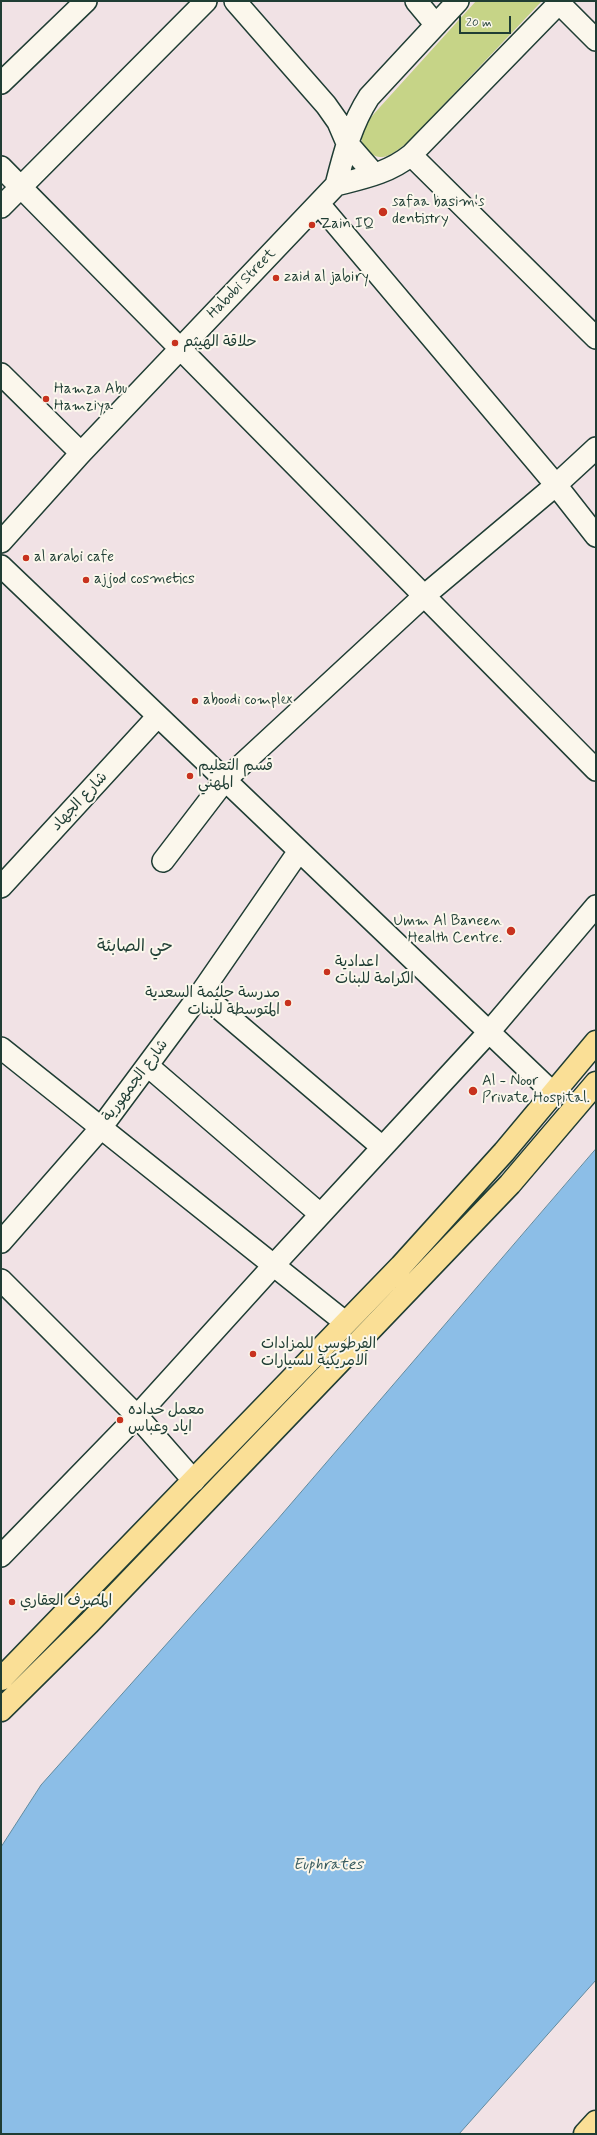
<!DOCTYPE html>
<meta charset="utf-8">
<style>
body{margin:0}
#map{position:relative;width:597px;height:2135px;overflow:hidden;background:#f1e2e5;font-family:Mynerve,sans-serif}
canvas{display:block}
.frame{position:absolute;inset:0;border:2px solid #1f3d34;pointer-events:none}
.scale{position:absolute;left:459px;top:16px;width:52px;height:18px;box-sizing:border-box;border:2px solid #1f3d34;border-top:0;padding-left:5px;font-size:12px;line-height:14px;white-space:nowrap;color:#1f3d34;-webkit-text-stroke:3px #fbf7ec;paint-order:stroke}
</style>
<div id="map">
<canvas width="597" height="2135"></canvas>
<div class="frame"></div>
<div class="scale">20 m</div>
</div>
<script>
const c = document.querySelector('canvas').getContext('2d');
c.lineJoin = 'round';
function fill(path, color) { c.fillStyle = color; c.fill(path, 'evenodd'); }
function trace(path, color, width, dash) { c.strokeStyle = color; c.lineWidth = width; c.lineCap = dash ? 'butt' : 'round'; c.setLineDash(dash || []); c.stroke(path); }
function write(font, color, halo, rows, align = 'center') {
  c.font = font + ' Mynerve,"Playpen Sans Arabic",sans-serif'; c.lineWidth = 4; c.setLineDash([]); c.textBaseline = 'middle'; c.strokeStyle = halo; c.fillStyle = color; for (const [text, x, y, turn = 0] of rows) {
    c.save(); c.translate(x, y); c.rotate((+turn || 0) * Math.PI / 180); c.textAlign = isNaN(turn) ? turn : align; if (halo) c.strokeText(text, 0, 0); c.fillText(text, 0, 0); c.restore();
  }
}
fill(new Path2D(`
 M476,1H542L407,143C401,147 391,156 383,157C370,158 359,145 362,133C365,123 374,114 380,107Z`), '#c6d487');
const water = new Path2D(`
 M596,1149V1980L459,2134H1V1847L41,1785L277,1520Z`);
fill(water, '#8cbee7');
trace(water, '#608a9f', 1);
const minor = new Path2D(`
 M235,1L326,105L338,122L347,143L374,174
 M416,1L436,25
 M559,3L596,40
 M1,83L86,1
 M411,155L596,338
 M1,167L596,770
 M336,185C344,154 351,125 369,97L458,1
 M319,204L556,485L596,536
 M1,207L206,1
 M1,374L81,453
 M1,542L81,453L336,185C363,178 389,173 411,155L561,1
 M1,566L554,1094
 M163,861L225,780L424,596L556,485L596,448
 M1,887L158,716
 M201,993L382,1147
 M1,1048L346,1323
 M148,1066L320,1214
 M1,1242L100,1129L201,993L299,851
 M1,1280L137,1416L194,1481
 M1,1556L137,1416L273,1266L489,1032L596,906`);
const major = new Path2D(`
 M1,1679L401,1266L504,1152L596,1042
 M1,1710L89,1623L510,1184L596,1083
 M585,2134L596,2122`);
trace(minor, '#1f3d34', 24);
trace(major, '#1f3d34', 25);
trace(minor, '#fbf7ec', 21);
trace(major, '#fadf96', 22);
for (const [x, y, r, color] of [
 [383,212,5,"#c8321e"],
 [312,225,4,"#c8321e"],
 [276,278,4,"#c8321e"],
 [175,343,4,"#c8321e"],
 [46,399,4,"#c8321e"],
 [26,558,4,"#c8321e"],
 [86,580,4,"#c8321e"],
 [195,701,4,"#c8321e"],
 [190,776,4,"#c8321e"],
 [511,931,5,"#c8321e"],
 [327,972,4,"#c8321e"],
 [288,1003,4,"#c8321e"],
 [473,1091,5,"#c8321e"],
 [253,1354,4,"#c8321e"],
 [120,1420,4,"#c8321e"],
 [12,1602,4,"#c8321e"]
]) { const dot = new Path2D(); dot.arc(x, y, r, 0, 2 * Math.PI); c.fillStyle = color; c.fill(dot); trace(dot, '#fbf7ec', 1.5); }
write('15px', '#1f3d34', '#fbf7ec', [
 ["safaa basim's",392,203],
 ["dentistry",392,220],
 ["Zain IQ",320,225],
 ["zaid al jabiry",284,278],
 ["حلاقة الهيثم",183,343],
 ["Hamza Abu",54,390],
 ["Hamziya",54,407],
 ["al arabi cafe",34,558],
 ["ajjod cosmetics",94,580],
 ["aboodi complex",203,701],
 ["قسم التعليم",198,767],
 ["المهني",198,784],
 ["Umm Al Baneen",502,922,"right"],
 ["Health Centre.",502,939,"right"],
 ["اعدادية",335,963],
 ["الكرامة للبنات",335,980],
 ["مدرسة حليمة السعدية",280,994,"right"],
 ["المتوسطة للبنات",280,1011,"right"],
 ["Al - Noor",482,1082],
 ["Private Hospital.",482,1099],
 ["الفرطوسي للمزادات",261,1345],
 ["الامريكية للسيارات",261,1362],
 ["معمل حداده",128,1411],
 ["اياد وعباس",128,1428],
 ["المصرف العقاري",20,1602]
], 'left');
write('15px', '#1f3d34', '#fbf7ec', [
 ["Habobi Street",242,284,-46],
 ["شارع الجهاد",80,802,-47],
 ["شارع الجمهورية",136,1081,-53]
]);
write('italic 16px', '#3a5d61', '#fbf7ec', [
 ["Euphrates",328,1866]
]);
write('17px', '#1f3d34', '#fbf7ec', [
 ["حي الصابئة",135,947]
]);
</script>
